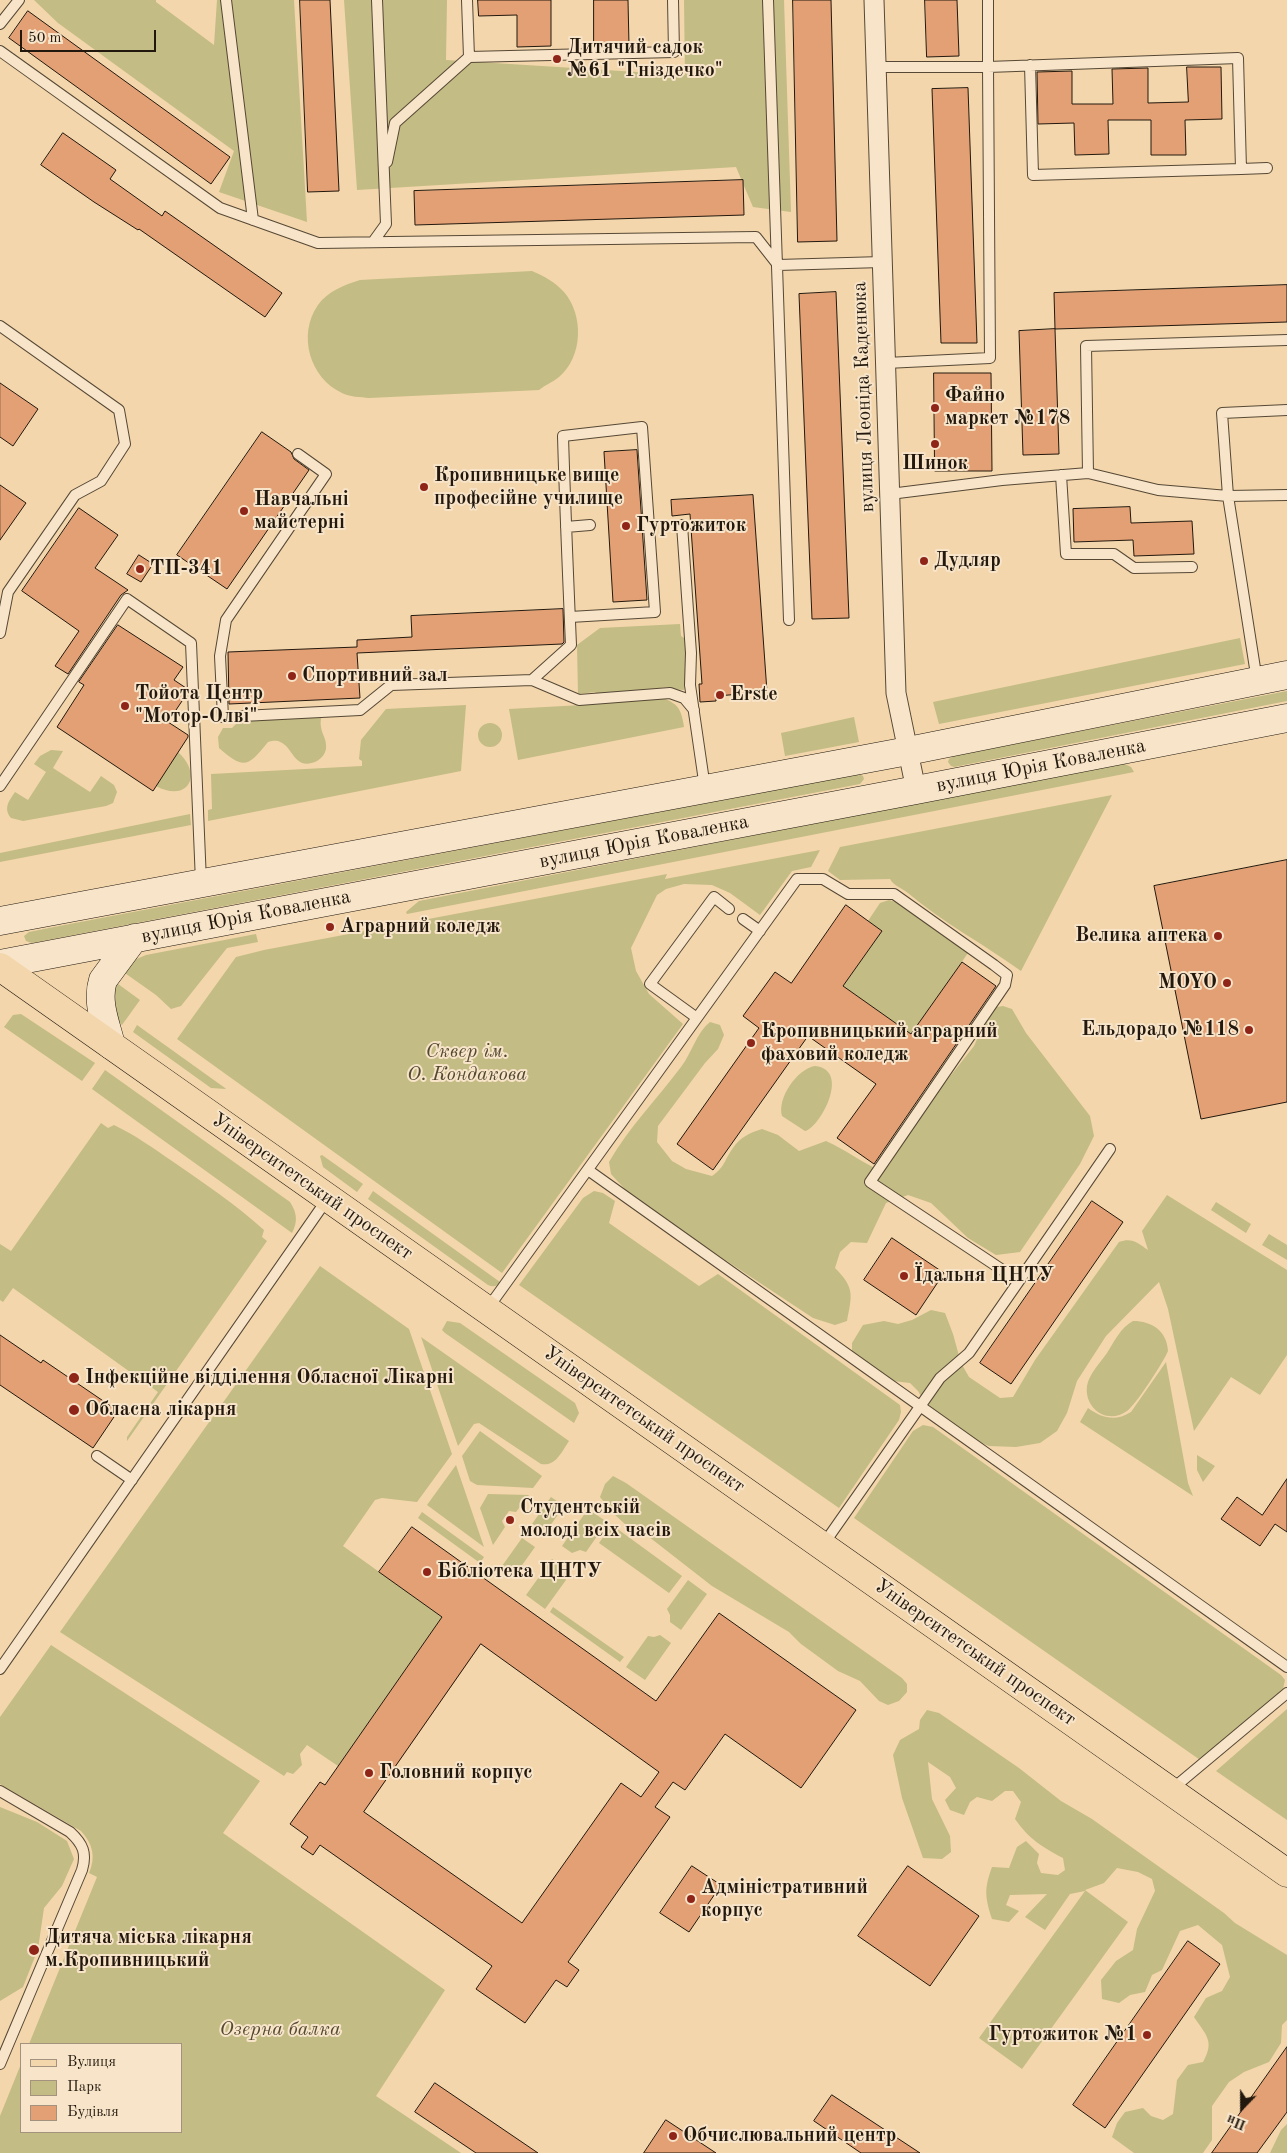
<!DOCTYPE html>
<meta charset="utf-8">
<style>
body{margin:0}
#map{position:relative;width:1287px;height:2153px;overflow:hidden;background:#f3d6ac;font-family:"Old Standard TT",serif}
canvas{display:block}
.legend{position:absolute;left:20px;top:2043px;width:162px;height:90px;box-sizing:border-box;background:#f7e4c9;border:1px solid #a2927e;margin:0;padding:6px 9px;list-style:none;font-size:15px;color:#22180d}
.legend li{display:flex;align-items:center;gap:10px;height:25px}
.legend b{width:25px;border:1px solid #a2927e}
.north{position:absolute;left:1217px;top:2083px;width:50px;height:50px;-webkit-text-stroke:4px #f7e4c9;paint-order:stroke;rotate:202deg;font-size:14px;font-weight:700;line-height:20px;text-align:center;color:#22180d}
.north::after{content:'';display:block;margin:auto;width:18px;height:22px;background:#22180d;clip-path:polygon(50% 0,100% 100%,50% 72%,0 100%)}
.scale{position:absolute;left:20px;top:30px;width:136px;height:22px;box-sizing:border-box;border:2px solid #22180d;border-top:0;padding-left:6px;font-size:15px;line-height:18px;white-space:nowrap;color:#22180d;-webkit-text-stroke:4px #f7e4c9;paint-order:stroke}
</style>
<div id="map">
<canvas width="1287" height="2153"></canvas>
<ul class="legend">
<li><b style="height:6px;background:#f3d6ac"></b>Вулиця</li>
<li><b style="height:14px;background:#c3bc84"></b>Парк</li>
<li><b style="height:14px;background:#e2a074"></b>Будівля</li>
</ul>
<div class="north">Пн</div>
<div class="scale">50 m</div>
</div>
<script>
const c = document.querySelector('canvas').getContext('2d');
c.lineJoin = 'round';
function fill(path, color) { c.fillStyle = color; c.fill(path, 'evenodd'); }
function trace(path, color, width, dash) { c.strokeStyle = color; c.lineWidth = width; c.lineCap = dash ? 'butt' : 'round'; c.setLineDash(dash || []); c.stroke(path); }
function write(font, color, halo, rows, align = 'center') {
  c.font = font + ' "Old Standard TT",serif'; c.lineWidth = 4; c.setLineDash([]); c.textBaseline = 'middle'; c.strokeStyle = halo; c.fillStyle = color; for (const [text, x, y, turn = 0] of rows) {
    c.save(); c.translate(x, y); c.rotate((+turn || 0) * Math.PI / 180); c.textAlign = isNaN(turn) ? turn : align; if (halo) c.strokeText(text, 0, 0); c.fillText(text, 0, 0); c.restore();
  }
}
fill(new Path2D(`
 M34,0H156V2L214,45L217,0H294L307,222L219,192L234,151L58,23Z
 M344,0H447L446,60L685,75L684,0H784L791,212L753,207L736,167L357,190Z
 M532,271C544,276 555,282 564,292C584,315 583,357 559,377C553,382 545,385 539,390L369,398C361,397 349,397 342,393C310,378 297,335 318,305C328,291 344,285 360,280Z
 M680,624L681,636L684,638C688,657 689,671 684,690L671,689L668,687L651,689C670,706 680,697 684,727L518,760L509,709L600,704L595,692L578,694L577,645L600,628Z
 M1240,638L1245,664L939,724L933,702Z
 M1287,691V701L954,767L951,766L948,762L949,759L953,756Z
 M466,705L461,771L208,821V810L212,809L211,774L362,766V761L359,759L361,740L386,709Z
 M322,715C321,718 320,723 321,727C322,735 327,739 326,749C325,754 322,758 317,761C294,772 293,746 280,742C277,740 272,741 268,742C248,767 244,770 219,748L218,737L223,728H232L240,720Z
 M854,717L859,742L785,756L781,733Z
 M478 735a12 12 0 1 1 24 0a12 12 0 1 1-24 0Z
 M51,750L63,751L53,768L90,792L101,776L114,785L117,792L113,803L106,806L23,821L11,818C3,808 9,801 15,792L28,800L46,772L34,764L40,756Z
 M178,752C204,776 187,803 156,786Z
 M1123,763L1131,767L1134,772L407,914L406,912L419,901Z
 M859,774L863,776L864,779L860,784L32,943L26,941L24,936L29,932L54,927Z
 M1112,795L1021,971C984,944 943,923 908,893C902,888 894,886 890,879L840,880L828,871L840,847Z
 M190,814L191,825L0,862V853Z
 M820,850L811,867L792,871L760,915L730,893L712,885L684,884L666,889L657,895L631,948L636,971L649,994L683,1024L502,1273L177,1039L236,957L264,950L667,874L665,879Z
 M889,900L896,902L968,953L911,1034L843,986L882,931L868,921L880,903Z
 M256,934L258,942L227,948L181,1006L171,1009L156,995L122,971L132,961L146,955Z
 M114,981L140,1000L122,1025L114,1016Z
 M1003,1006L1012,1009L1026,1033L1090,1116L1094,1136L1080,1164L1020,1252L996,1255L968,1238L931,1203L908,1195L886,1203L867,1243L851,1242L840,1252L835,1268C855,1288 852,1295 847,1321L835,1325L813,1318L689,1236L660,1221L633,1198L611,1174L609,1162C629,1127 657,1099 681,1067C692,1053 696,1033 710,1022L720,1025L724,1035L718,1049L705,1063L658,1126L657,1142L672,1161L686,1169L712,1176C726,1166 724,1160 733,1148C740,1137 750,1133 762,1129L778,1135L799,1151L826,1141C846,1150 861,1162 881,1171L889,1165L929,1103L974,1046L991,1008Z
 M21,1014L95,1063L82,1081L4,1027L13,1015Z
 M137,1025L225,1088L226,1089L211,1088L133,1032Z
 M815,1066C852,1070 819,1129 805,1131L782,1116C777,1098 797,1069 815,1066Z
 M105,1070L290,1202C297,1213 298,1221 292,1233L92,1089Z
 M101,1123L108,1128L114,1125C135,1135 153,1148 172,1161C204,1183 235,1204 264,1230L262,1237L267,1241L127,1441V1437L158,1392L13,1288L3,1302L0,1300V1244L11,1251Z
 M322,1155L363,1184L357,1192L323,1167L320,1156Z
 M373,1191L500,1282C497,1287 493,1287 488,1285L368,1199Z
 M594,1191L603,1193L615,1201L609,1223L699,1286L718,1274L900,1405L901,1412L899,1420L839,1508L519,1285L583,1198Z
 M1167,1195L1287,1270V1355L1260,1395L1231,1377L1194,1431L1168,1309L1159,1282L1106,1336L1077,1381L1067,1413L1057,1431L1040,1443L1016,1447L989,1446L964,1436L931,1414L918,1391L910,1383L875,1379L852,1360V1343L863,1325L884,1321L898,1324L912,1320L931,1310L945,1313L953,1334L961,1363L969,1377L1000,1398L1013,1397L1035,1360L1119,1242C1132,1237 1138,1243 1148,1250L1142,1231Z
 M1216,1202L1251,1224L1246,1233L1211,1210Z
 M1269,1234L1287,1245V1260L1262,1245Z
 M320,1266L409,1329L452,1454L417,1502L382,1498L375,1500L343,1546L442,1617L338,1766L307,1745L300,1754L302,1765L293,1774L287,1772L284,1776L60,1632Z
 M447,1321L460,1323L575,1403L579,1413L574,1423L445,1333L442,1330Z
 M1133,1321C1152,1321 1167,1331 1168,1351C1164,1361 1136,1405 1127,1411C1108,1425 1084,1409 1087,1386C1089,1374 1100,1363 1107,1353C1114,1342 1121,1327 1133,1321Z
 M421,1337L569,1441C562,1451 556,1467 541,1464L479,1423L474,1424L458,1446Z
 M1166,1362L1188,1483L1193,1496L1080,1422L1088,1408C1102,1418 1115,1422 1131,1412Z
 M923,1425L933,1427L1281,1675L1285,1680L1283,1689L1203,1762L854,1518L913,1431Z
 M480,1431L542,1476L533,1488L477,1485L470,1481L462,1456Z
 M1197,1455L1215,1466L1203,1482L1197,1470Z
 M456,1465L484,1547L427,1505Z
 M613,1476L626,1483L902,1678L907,1684V1692L899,1701L888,1705L879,1701L860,1681L838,1671L801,1644L789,1632L712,1586L644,1533L626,1525L613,1513L600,1497L605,1484Z
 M488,1494L529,1495L516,1512L509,1511L502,1521L505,1527L493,1545L480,1508Z
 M551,1497L564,1506L545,1533L532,1524Z
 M588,1509L607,1522L586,1552L580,1550L572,1553L562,1546Z
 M422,1512L484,1557L480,1563L418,1518Z
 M612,1525L682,1576L669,1593L599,1543Z
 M522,1538L535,1547L515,1575L502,1566Z
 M552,1559L562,1566V1573L566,1580L545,1609L526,1595Z
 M688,1580L707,1594L681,1630L670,1622V1615L667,1609Z
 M553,1607L624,1657L620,1662L550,1612Z
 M660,1635L671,1643L645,1680L626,1667L648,1636L654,1637Z
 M51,1645L260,1781L223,1833L445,1990L376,2096L461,2153H0V2116L21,2064V2132H181V2044H29L97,1877L89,1873C96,1857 93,1844 81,1831L0,1784V1717Z
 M1287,1709V1820L1216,1771Z
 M927,1710L939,1713L1019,1768L1061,1801L1092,1819L1224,1913L1235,1923L1287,1955V2020L1282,2025L1281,2043L1269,2062L1244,2072L1229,2082L1212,2106V2140L1203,2153H1134L1112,2137L1117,2123L1125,2112L1143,2108L1151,2116L1163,2120L1173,2114L1177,2080L1188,2065L1203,2062C1215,2041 1206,2035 1194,2017L1206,1998L1222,1991L1230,1977L1222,1945L1198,1925L1180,1931L1162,1970L1152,1975L1145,1992L1130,1995L1119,2003L1102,1999L1101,1980L1116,1961L1133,1950L1137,1929L1155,1891L1152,1879L1138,1872L1117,1868L1104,1883L1085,1890L1128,1922L1022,2069L979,2038L1085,1891L1070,1894L1045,1930L1025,1917L1047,1894L1010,1895L1006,1905L1019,1911L1009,1922L992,1919C985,1897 984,1889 992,1867L1009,1868L1017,1847L1026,1841L1039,1854L1037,1863L1041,1873L1058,1875L1065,1870L1063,1858C1042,1847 1029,1839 1015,1819L1021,1802L1013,1791H1005L992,1801L977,1797L970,1802L964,1815L950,1810L945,1800L956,1788L950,1777L928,1762L932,1799L950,1836L951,1852L942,1859L923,1858L902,1798L893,1755L900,1740L919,1729L920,1720Z
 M0,1807L37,1822L67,1841L74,1859L62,1886L44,1908L38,1949L23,1987L0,2001Z
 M1287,2124V2153H1270L1281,2130Z`), '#c3bc84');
const building = new Path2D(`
 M300,0H330L339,191L308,192Z
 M478,0H551V46L517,47V15L479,16Z
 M594,0H628L629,46L594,47Z
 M793,0H831L837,241L798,242Z
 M925,0H957L959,56L927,57Z
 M28,11L230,157L211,184L9,38Z
 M1187,67H1221L1222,119L1185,120L1186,155H1151V120H1108L1109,154L1075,155L1074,123L1038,124L1037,72L1072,71V104H1113L1112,69L1148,68V103L1188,102Z
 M968,88L977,343H941L932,89Z
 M63,133L116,170L110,179L162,216L165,211L282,293L265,317L139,229L138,230L94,202L41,165Z
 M743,180L744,215L415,225L414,191Z
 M1287,285V322L1055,329L1054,293Z
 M836,292L849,618L812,619L799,294Z
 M1055,329L1059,454L1023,455L1019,331Z
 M934,373H991L992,471H935Z
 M0,383L38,409L13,446L0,437Z
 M262,432L291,452L294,459L309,470L227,589L177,555Z
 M637,450L647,600L613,602L604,452Z
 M0,485L26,503L0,540Z
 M753,495L767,692L716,696V701L700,702L699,684H702L690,514L672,516L671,500Z
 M1130,507L1131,523L1192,521L1194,554L1134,556L1133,540L1074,542L1073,509Z
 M79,508L118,535L95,568L128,590L121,595L68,674L55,666L79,631L22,591Z
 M139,555L153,564L141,582L127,574Z
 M563,609L564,642L562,644L357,653L360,698L229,704L228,652L357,647V640L412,637L411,616Z
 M118,625L183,667L174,680L186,688V695L168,722L188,735V737L153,791L57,727L84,685L79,682Z
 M1287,860V1102L1201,1119L1154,886Z
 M846,905L882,931L843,986L911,1034L962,962L996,986L874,1164L837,1138L876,1084L808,1036L713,1170L677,1144L759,1028L743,1016L775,972L791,983Z
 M1092,1201L1123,1222L1011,1384L980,1363Z
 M892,1238L944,1273L916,1315L864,1280Z
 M0,1335L41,1363L43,1360L118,1411L93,1448L0,1385Z
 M1287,1479V1532L1275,1524L1260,1546L1221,1519L1237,1497L1262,1515Z
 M412,1527L656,1701L719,1613L856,1710L801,1788L725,1734L685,1790L673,1782L655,1807L670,1817L568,1962L579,1970L567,1987L556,1980L525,2023L476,1989L492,1966L320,1845L313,1855L301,1847L308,1837L290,1824L320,1782L325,1785L442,1617L379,1572ZM481,1644L659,1772L641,1797L621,1783L522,1923L364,1812Z
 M692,1866L721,1885L689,1932L660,1913Z
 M908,1866L979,1916L930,1986L858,1936Z
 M1188,1941L1220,1964L1105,2128L1073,2105Z
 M1287,2047V2112L1257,2153H1212Z
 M435,2083L538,2153H476L415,2112Z
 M832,2095L920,2153H861L814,2121Z
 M666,2120L716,2153H644Z`);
fill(building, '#e2a074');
trace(building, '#22180d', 1);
const lane = new Path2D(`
 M226,0L253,220
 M467,0L469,57L674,52L673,0
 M768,0L789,620
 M988,0V67L1238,58L1241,169L1267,168
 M0,24L19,0
 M0,51L220,208L318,243L756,237L778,265L882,262
 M1030,65L1033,175L1241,169
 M876,67H988L990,358L886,363
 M387,162L395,123L469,57
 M373,242L386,224L377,0
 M0,326L119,410L125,444L101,481L75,495L8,592L0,633
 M1287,410L1222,413L1228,496L1287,495
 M298,454L326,474L226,620L220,656L223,717L360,710L391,685L532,680L579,700L670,693L684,698L694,710
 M1088,473L1086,346L1287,340
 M1061,475L1066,554H1114L1134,568L1192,567
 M890,494L1002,480L1088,473L1158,490L1228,496L1257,681
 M682,525L691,653L690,685L705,788
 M566,527L590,525
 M532,680L571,645C568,575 565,506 563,436L642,427L655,612L570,617
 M0,786L127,599L191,643L201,882
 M743,919L760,931
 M697,1018L650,984L714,897L729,909
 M588,1170L1287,1667
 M1019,1281L1110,1149
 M488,1308L797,879H823L848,894H894L994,965L1007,975L1005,985L870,1182L1019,1281L969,1353L940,1378L823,1545
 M97,1456L132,1480
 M0,1669L328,1198
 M1171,1790L1287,1693
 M0,1791L70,1832C83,1844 87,1853 82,1870L0,2064`);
const street = new Path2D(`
 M874,0L896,693L916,790`);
const secondary = new Path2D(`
 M0,921L908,751L1287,675
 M0,964L916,790L1287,718
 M111,1045C106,1024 96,1002 103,980L134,938`);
const primary = new Path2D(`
 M0,967L1287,1873`);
trace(lane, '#564835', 12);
trace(street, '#564835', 21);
trace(secondary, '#22180d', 29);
trace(primary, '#22180d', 29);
trace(lane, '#f7e4c9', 10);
trace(street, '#f7e4c9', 19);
trace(secondary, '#f7e4c9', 28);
trace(primary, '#f3d6ac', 28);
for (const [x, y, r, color] of [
 [557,59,5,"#8f2418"],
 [935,408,5,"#8f2418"],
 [935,444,5,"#8f2418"],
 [424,487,5,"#8f2418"],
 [244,511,5,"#8f2418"],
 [626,526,5,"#8f2418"],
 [924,561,5,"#8f2418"],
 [140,569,5,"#8f2418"],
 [292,676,5,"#8f2418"],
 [720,695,5,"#8f2418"],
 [125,706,5,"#8f2418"],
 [330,927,5,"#8f2418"],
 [1218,936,5,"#8f2418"],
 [1227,983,5,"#8f2418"],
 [1249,1030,5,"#8f2418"],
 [751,1043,5,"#8f2418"],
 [904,1276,5,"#8f2418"],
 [74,1378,6,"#8f2418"],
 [74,1410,6,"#8f2418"],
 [510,1520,5,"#8f2418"],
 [427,1572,5,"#8f2418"],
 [369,1773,5,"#8f2418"],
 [691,1899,5,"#8f2418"],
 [34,1950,6,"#8f2418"],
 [1147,2035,5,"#8f2418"],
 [673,2136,5,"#8f2418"]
]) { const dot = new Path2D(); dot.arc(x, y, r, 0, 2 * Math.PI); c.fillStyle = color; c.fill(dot); trace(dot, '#f7e4c9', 2); }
write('bold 20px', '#22180d', '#f7e4c9', [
 ["Дитячий садок",567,48],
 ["№61 \"Гніздечко\"",567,71],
 ["Файно",945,396],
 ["маркет №178",945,419],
 ["Шинок",935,464,"center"],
 ["Кропивницьке вище",434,476],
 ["професійне училище",434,499],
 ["Навчальні",254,500],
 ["майстерні",254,523],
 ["Гуртожиток",636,526],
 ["Дудляр",934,561],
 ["ТП-341",150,569],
 ["Спортивний зал",302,676],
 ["Тойота Центр",135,694],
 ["\"Мотор-Олві\"",135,717],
 ["Erste",730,695],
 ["Аграрний коледж",340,927],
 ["Велика аптека",1208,936,"right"],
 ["MOYO",1217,983,"right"],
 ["Ельдорадо №118",1239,1030,"right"],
 ["Кропивницький аграрний",761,1032],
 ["фаховий коледж",761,1055],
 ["Їдальня ЦНТУ",914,1276],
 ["Інфекційне відділення Обласної Лікарні",85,1378],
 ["Обласна лікарня",85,1410],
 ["Студентській",520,1508],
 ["молоді всіх часів",520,1531],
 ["Бібліотека ЦНТУ",437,1572],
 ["Головний корпус",379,1773],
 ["Адміністративний",701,1888],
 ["корпус",701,1911],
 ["Дитяча міська лікарня",45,1938],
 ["м.Кропивницький",45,1961],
 ["Гуртожиток №1",1137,2035,"right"],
 ["Обчислювальний центр",683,2136]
], 'left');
write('20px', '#22180d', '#f7e4c9', [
 ["вулиця Леоніда Каденюка",864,397,-92],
 ["вулиця Юрія Коваленка",1041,766,-11],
 ["вулиця Юрія Коваленка",644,842,-11],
 ["вулиця Юрія Коваленка",246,917,-11],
 ["Університетський проспект",312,1187,35],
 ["Університетський проспект",644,1420,35],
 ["Університетський проспект",975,1653,35]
]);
write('italic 20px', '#524931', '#f7e4c9', [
 ["Сквер ім.",467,1052],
 ["О. Кондакова",467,1075],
 ["Озерна балка",280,2030]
]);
</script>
